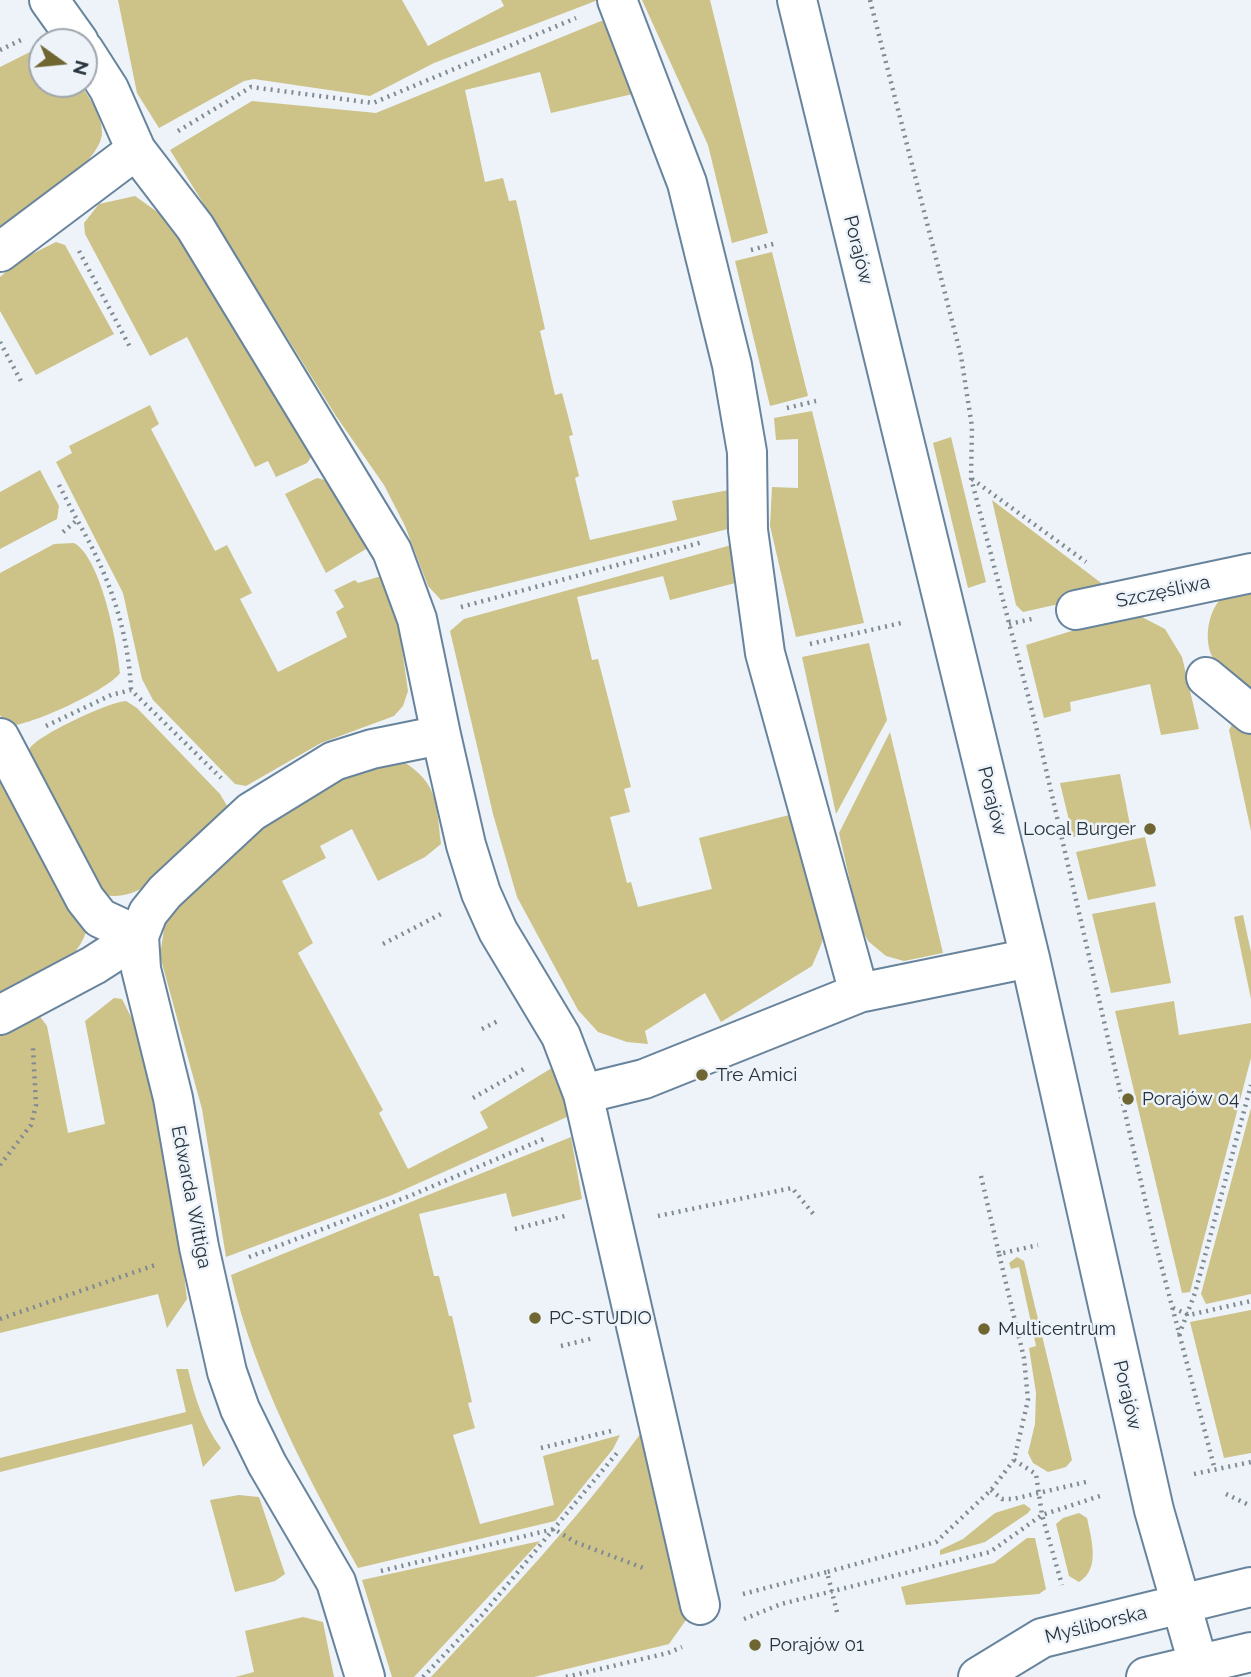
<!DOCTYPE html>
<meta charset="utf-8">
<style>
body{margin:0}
#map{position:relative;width:1251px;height:1677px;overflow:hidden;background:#edf3f9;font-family:Raleway,sans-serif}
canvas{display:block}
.north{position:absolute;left:28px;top:28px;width:70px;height:70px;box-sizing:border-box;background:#edf3f9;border:2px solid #9ea6ae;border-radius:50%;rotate:105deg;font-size:19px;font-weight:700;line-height:28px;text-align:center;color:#27333d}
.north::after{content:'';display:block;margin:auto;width:24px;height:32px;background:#6f6632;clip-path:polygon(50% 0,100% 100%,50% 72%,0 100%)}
</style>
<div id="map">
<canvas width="1251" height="1677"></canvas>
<div class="north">N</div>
</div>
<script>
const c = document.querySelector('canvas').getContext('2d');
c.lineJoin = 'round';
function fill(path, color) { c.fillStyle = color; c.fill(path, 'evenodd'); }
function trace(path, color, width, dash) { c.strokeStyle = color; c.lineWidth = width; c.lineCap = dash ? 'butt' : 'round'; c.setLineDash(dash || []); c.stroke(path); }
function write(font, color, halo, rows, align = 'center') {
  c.font = font + ' Raleway,sans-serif'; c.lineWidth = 5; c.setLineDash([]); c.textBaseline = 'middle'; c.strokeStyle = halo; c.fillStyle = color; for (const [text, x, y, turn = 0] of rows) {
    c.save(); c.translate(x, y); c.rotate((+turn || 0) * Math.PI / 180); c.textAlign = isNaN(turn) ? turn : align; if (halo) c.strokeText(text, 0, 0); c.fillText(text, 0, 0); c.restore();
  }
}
fill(new Path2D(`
 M118,0H402L428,46L504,6L501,0H598L434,63L370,96L254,79L244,81L159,128L137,93Z
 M642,0H710L768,233L732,243L708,145Z
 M601,21L606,22L637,93L551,113L540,72L465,90L485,182L503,178L509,201L516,200L545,329L540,331L555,395L562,393L573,435L569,436L579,476L575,478L590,540L677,520L672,501L734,489L736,527L441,600L428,586L405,526L384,485L336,416L170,150L252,101L376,113Z
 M42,46V84H80C90,99 102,114 102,133C101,164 26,212 0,228V67Z
 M135,196L170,221L312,456L307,463L276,477L268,461L255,467L187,337L150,356L85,234L84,223L99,204Z
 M56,242L65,245L114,334L36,375L0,311V277L18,261Z
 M772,252L808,396L770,406L735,261Z
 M150,405L159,424L151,429L215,551L227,545L252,593L240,599L278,672L347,637L336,612L344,607L334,590L355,580L358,583L391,573L402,628L400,634L408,691L403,706L394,716L321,743L246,786L235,784L153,700L142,679L123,593L56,462L72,453L69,446Z
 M812,411L864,623L796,637L770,526L772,487L798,488V439L776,440L774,418Z
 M951,437L986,582L968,588L933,443Z
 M40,470L59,506L57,519L0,549V492Z
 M317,478L333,482L371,546L326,573L285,494Z
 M992,500L1113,592L1023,612L1016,605Z
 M74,543C101,558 117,642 120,673C108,690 30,726 8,726L0,715V573L54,544Z
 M735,544L739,582L670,600L663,576L577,597L592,660L598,659L631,787L624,789L630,812L610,817L627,883L631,882L638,907L712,889L699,838L793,814L826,929L821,945L812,966L721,1022L705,993L645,1031L648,1044L627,1042L598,1032L578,1010L517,897L493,814L450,631L464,619Z
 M1251,586V695C1239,684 1224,674 1215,661C1201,643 1208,602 1230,592C1236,589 1244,588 1251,586Z
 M1140,616L1165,629L1182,657L1199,729L1161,735L1150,684L1070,702L1071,711L1044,718L1026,645L1104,621Z
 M869,643L887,720L836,814L802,657Z
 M126,701L137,708L220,794L229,809C200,838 150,905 105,895L27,759C28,756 28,752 30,748C40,734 109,702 126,701Z
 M1233,723L1251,728V831L1229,730Z
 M890,732L943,953L904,961L886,956L868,941L860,925L839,833Z
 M402,761C439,783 436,804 441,844L425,857L378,881L352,829L320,846L326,858L282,881L313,943L298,953L383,1110L379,1113L408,1169L488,1128L480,1112L555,1066L569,1116L392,1195L226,1257L202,1109L160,956L165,922L237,845L290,805L333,780Z
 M0,766L89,921C81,966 36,982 0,1004Z
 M1120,774L1130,825L1073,837L1060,783Z
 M1145,837L1156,886L1088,900L1076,852Z
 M1155,902L1171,983L1111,993L1092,914Z
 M1243,915L1251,952V999L1234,917Z
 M114,998L122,999L137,1029L174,1193L187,1299L167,1328L158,1294L0,1333V1030L35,1010L47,1026L68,1133L105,1124L85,1021Z
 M1174,1001L1179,1035L1251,1023V1058L1190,1292L1182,1293L1115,1011Z
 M1251,1108V1294L1206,1304L1201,1294Z
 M571,1137L582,1199L512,1217L506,1193L419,1214L434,1276H439L449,1316H452L472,1402L468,1403L475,1428L453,1435L480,1524L554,1505L543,1456L620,1435L613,1449L555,1521L358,1568C307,1476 255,1379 231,1275Z
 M1017,1257L1024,1261L1072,1460L1066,1467L1048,1472L1033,1463L1028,1453L1035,1424L1036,1393L1029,1348L1036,1346L1019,1267L1011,1269L1009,1263Z
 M1251,1310V1453L1224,1458L1190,1322Z
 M176,1369H188C195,1398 203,1424 221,1448L203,1467L192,1424L0,1472V1458L186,1412Z
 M641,1433L686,1620L669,1644L534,1677H431C504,1598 577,1521 641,1433Z
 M239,1495L259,1497L285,1574L275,1581L235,1592L210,1500Z
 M1024,1504L1031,1509L1028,1513L985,1542L940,1555V1550L963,1539L995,1513Z
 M1079,1513L1087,1518C1091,1538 1101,1569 1079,1582L1069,1576L1056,1524L1063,1518Z
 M1027,1538H1035L1046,1589L1039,1594L906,1605L901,1587L994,1563Z
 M540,1541L414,1677H392L362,1580Z
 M303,1617L323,1622L334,1677H235L254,1672L245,1631Z`), '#cdc288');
const minor = new Path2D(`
 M49,0L79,42
 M617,0L687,183L732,365L747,452L748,530L765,653L859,993
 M797,0L1030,958L1154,1510L1202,1677
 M84,50L109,89L136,150L195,227L392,551L417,619L441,735
 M0,252L136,150
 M1076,610L1251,573
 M1206,677L1251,714
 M0,738L85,899L100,918L139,936
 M139,936L141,969L173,1098L199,1247L227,1372L240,1409L267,1464L336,1582L365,1677
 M0,1015L94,965L139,936L148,913L165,892L251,812L334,761L372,749L441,735L466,845L481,893L498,931L561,1036L583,1094L644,1079L859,993L1030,958
 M583,1094L700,1605
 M978,1677L1042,1638L1251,1587
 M1146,1677L1251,1652`);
trace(minor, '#68849c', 42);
trace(new Path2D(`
 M870,0L961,356L972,427L971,478L1036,726L1153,1234L1215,1470
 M0,50L21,40
 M178,131L251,87L373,103L576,18
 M751,250L777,243
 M79,251L131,349
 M0,342L22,383
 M787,408L816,401
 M972,479L1086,562
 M59,485L77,520
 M63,532L77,520C108,573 128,628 131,689
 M461,607L703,542
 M1009,624L1032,619
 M810,644L901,623
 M46,726L111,695L131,690L221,778
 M383,944L441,914
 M482,1029L500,1020
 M473,1098L524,1069
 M0,1165L31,1125L36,1105L33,1048
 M981,1176L999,1254
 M658,1216L792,1188L815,1216
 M515,1229L565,1216
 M249,1257L412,1195L546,1138
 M1173,1308L1189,1315L1251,1301
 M0,1319L158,1264
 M1179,1335L1195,1293L1251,1085
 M561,1346L594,1338
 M541,1448L615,1430
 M1014,1460L1036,1474L1042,1515L1062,1585
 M1194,1474L1251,1462
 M991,1490L1002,1499H1013L1090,1481
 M1226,1494L1251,1506
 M381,1571L554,1529L575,1542L646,1569
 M743,1594L827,1572
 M837,1612L827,1572L936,1542L991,1490L1014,1460L1028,1400L1024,1358L999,1254L1038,1245
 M744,1619L781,1604L990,1552L1042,1515L1103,1495
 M423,1677L482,1615L617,1453
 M566,1677L668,1653L682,1647`), '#808a92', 4.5, [2, 5]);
trace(minor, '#fff', 38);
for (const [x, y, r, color] of [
 [1150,829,7,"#6f6632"],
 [702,1075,7,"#6f6632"],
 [1128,1099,7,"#6f6632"],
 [535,1318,7,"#6f6632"],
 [984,1329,7,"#6f6632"],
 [755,1645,7,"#6f6632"]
]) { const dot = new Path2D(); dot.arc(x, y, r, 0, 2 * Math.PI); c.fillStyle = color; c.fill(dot); trace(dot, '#edf3f9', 2.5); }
write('19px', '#27333d', '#edf3f9', [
 ["Porajów",858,250,76],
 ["Szczęśliwa",1163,592,-12],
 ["Porajów",992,801,76],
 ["Edwarda Wittiga",191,1197,79],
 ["Porajów",1127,1395,77],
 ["Myśliborska",1096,1625,-14]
]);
write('19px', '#27333d', '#edf3f9', [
 ["Local Burger",1136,829,"right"],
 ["Tre Amici",716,1075],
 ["Porajów 04",1142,1099],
 ["PC-STUDIO",549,1318],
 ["Multicentrum",998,1329],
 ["Porajów 01",769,1645]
], 'left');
</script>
